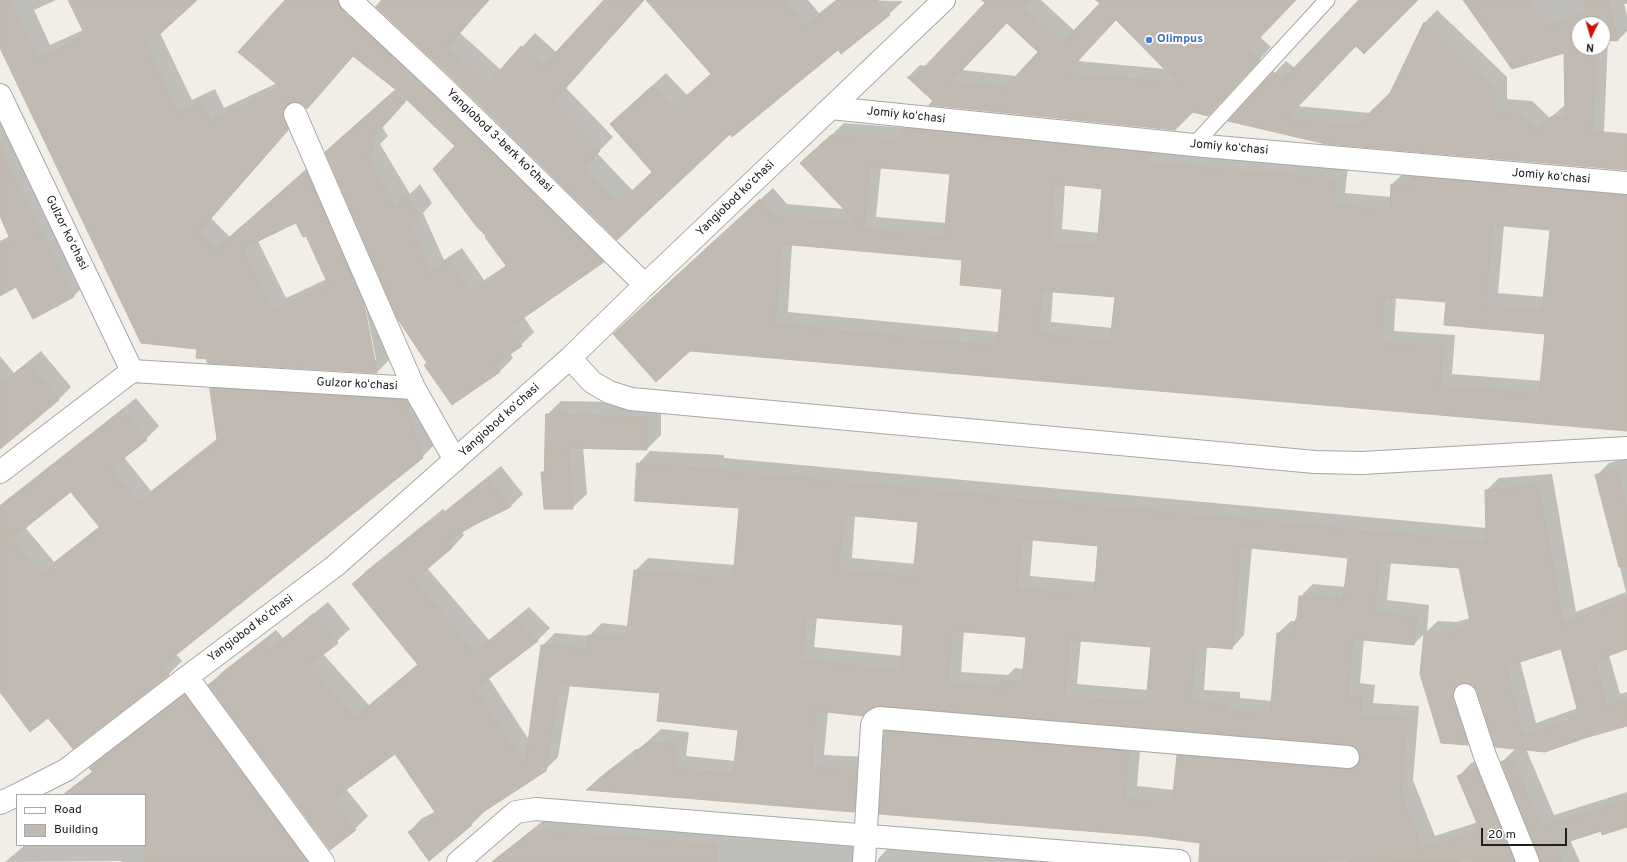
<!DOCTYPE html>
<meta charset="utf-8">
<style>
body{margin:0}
#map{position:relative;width:1627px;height:862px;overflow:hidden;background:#f1eee7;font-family:Overpass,sans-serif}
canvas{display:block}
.legend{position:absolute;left:16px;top:794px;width:130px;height:52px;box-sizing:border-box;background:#fff;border:1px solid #a6a6a6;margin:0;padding:5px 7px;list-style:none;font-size:12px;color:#202020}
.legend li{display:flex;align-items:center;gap:8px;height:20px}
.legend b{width:20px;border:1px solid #a6a6a6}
.north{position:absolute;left:1571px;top:16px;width:40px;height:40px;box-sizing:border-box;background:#fff;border:1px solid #a6a6a6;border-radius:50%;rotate:185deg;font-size:11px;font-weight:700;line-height:16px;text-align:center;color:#202020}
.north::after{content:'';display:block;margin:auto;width:14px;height:18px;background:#ce0f03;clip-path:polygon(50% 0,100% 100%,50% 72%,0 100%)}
.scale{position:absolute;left:1481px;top:828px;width:86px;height:18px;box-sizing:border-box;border:2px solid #202020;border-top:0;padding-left:5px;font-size:12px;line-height:14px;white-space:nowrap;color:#202020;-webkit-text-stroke:3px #fff;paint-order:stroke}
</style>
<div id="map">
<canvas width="1627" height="862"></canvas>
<ul class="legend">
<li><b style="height:5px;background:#fff"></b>Road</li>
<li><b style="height:11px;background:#c1bab3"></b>Building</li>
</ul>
<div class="north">N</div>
<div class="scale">20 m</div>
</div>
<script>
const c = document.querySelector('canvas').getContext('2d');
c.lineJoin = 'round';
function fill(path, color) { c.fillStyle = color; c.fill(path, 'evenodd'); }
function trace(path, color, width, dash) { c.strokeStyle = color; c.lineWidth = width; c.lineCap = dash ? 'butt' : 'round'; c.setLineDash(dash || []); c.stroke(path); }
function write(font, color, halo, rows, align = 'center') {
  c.font = font + ' Overpass,sans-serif'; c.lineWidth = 4; c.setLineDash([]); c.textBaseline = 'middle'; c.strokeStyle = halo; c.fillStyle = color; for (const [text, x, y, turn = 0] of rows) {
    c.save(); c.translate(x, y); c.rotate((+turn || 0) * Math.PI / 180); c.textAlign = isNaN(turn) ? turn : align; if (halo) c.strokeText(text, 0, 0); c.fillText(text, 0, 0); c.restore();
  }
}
fill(new Path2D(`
 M0,0H56L34,10L50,45L83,30L69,0H196L160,33L192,100L215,89L224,108L277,83L286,0H339L348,17L362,3L616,249L603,262L524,317L534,332L521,345L510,353L513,358L500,371L452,404L425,365L428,362L340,139L396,89L354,55L307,108L303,103L296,100L301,116L211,218L230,237L319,158L390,359L377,372L208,362L207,358L198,348L0,45ZM408,99L457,146L487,236L507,265L484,280L462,248L444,260L423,213L432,203L420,184L410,194L380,144L388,136L382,127ZM296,222L306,235L327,279L286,298L258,241ZM362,298H364L376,360H374Z
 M383,0H489L460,33L501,70L535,33L557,53L605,0H644L566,88L613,137L597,153L633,191L653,171L625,111L666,73L687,95L712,74L683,0H808L819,13L836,0L903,1L889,14L838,49L730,133L617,239Z
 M990,0H1041L1075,31L1100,4L1095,0H1295L1260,37L1271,47L1221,102L1193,111L934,101L908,77L920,65L927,66ZM1117,19L1165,69L1078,61ZM1007,22L1040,52L1017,76L962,70Z
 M1360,0H1416L1356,45L1297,106L1370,113L1391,93L1425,22L1437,10L1507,77V99L1532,101L1550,118L1566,104L1565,51L1464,0H1627V4H1624L1627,15V31L1618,40H1608L1603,154L1230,120L1286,61L1295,68ZM1579,24H1603V48H1579Z
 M0,106L86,283L73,297L17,286L0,295V241L10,236L0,214Z
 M921,116L1348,167L1345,193L1391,197L1392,184L1405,172L1602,180L1599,241L1627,217V430L614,334L773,188L787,204L845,209L802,163L844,123L909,128ZM881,167L951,173L946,223L876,217ZM1065,184L1103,188L1099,233L1062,229ZM1504,225L1551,229L1545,297L1498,293ZM792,244L963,259L1003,288L999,332L788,312ZM1053,291L1116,296L1113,328L1051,322ZM1396,297L1447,301L1546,333L1542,381L1452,374L1455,335L1394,331Z
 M41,351L71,387L58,400L0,447V356L14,373Z
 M225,376L418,387L435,444L422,457L176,654L182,661L169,674L74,747L49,716L0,691V505L136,398L159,426L146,439L124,457L151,491L218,438L211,389ZM71,491L100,526L54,562L25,527Z
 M561,401L661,403V435L647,449L583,447L587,494L572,508L542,473L545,470L547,415Z
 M650,451L724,455V458L1487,528L1486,491L1499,478L1552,474L1576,612L1626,592L1597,475L1609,463L1627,458V648L1609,655L1620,694L1627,692V725L1526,749L1554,815L1627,792V826L1602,830L1570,840L1580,862H1472L1470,858L1458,862H1320V859L885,731L898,719L1141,739L1137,786L1175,790L1177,756L1190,743L1361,757L1360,752L1356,746L1349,744L880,705L828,712L824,755L869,757L867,798L854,810L588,789L600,777L636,749H639L661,729L689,732L686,756L735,761L739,730L661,693L570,685L558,757L545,770L481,812H484L472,824L429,859L409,832L421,819L436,811L395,753L346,789L368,816L355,829L330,849L210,685L222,672L276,630L283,638L328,602L350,629L323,654L369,705L418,664L354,584L366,571L443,509L445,511L501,466L523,494L511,506L461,531L464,535L452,548L427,568L489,640L529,607L550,628L537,641L488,677L529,740L542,646L555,633L589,636L602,623L629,626L635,571L648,558L735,565L740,507L638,464ZM855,515L919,521L916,564L852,558ZM1033,539L1099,546L1096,582L1030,576ZM1252,548L1349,557L1346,587L1313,584L1300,597L1298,617L1296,621H1291L1278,633L1272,701L1240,698V692L1204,690L1207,646L1232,648L1244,635ZM1391,561L1460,568L1470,618L1456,622L1438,621L1427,631L1429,605L1387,600ZM817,617L905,624L902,656L814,647ZM964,631L1027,636L1024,669L1015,668L1008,675L961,672ZM1425,633L1442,742L1468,744L1480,731L1465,682L1474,685L1516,748L1502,762L1541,862L1533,859L1490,757L1471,763L1459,776L1478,822L1435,836L1413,780L1419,706L1373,703L1375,685L1360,683L1364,639L1414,644ZM1081,640L1152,646L1148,690L1077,684ZM1562,648L1578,708L1536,723L1520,661Z
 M198,682L319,862H122L121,861L5,862L25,845H145V795H62L93,771L90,768L104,755Z
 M548,817L863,843L862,862H491Z
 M890,846L1091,862H877L878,859Z`), '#0003');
const building = new Path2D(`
 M0,0H9L37,58L85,35L68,0H197L147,46L178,113L201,101L211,121L280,87L238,52L285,0H337L341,9L434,96L604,262L509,328L522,346L496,364L500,372L452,405L424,365L427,363L397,318L325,152L394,91L405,102L370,141L375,150L367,157L396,207L406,196L420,217L410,227L431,272L449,260L470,293L507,267L485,237L486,236L477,227L433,169L455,146L400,93L353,56L307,109L303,104L297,102H290L285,106L283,113L288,130L199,232L216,249L306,170L364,303L377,373L207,363V359L196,358L197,349L141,343L0,48ZM296,223L303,237L306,236L328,284L272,311L243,249Z
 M382,0H489L447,47L488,84L521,46L543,66L604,0H644L553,102L600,151L584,167L618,204L652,172L610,124L652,86L673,108L711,74L646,0H784L805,26L838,0H878L890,15L841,54L838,50L732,137L730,134L617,240L452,78L376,7Z
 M982,0H1029L1023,7L1062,43L1100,3L1097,0H1296L1248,50L1260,60L1208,116L1193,112L1175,130L929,105L933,101L907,77L914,78L985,3ZM1116,20L1178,83L1067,73ZM1007,23L1038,52L1005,88L951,82Z
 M1359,0H1418L1364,54L1356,46L1286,119L1357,125L1390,93L1424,22L1495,90L1494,111L1519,114L1536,130L1552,116L1565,118L1564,53L1512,69L1463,0H1527L1546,26L1587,13L1584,0H1608L1618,41L1603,40V24H1579V48H1596L1592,131L1627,134V170L1326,144L1228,121L1273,72L1282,80Z
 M907,128L1153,153L1144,162L1336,179L1333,205L1390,210L1391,184L1409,185L1410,177L1627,195V431L690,351L656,382L613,334L760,199L775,216L857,223L800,163L831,135L896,140ZM870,167L950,174L944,236L864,230ZM1054,184L1102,189L1097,246L1050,242ZM1493,225L1550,230L1542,310L1486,305ZM781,244L962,260L960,285L1002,289L997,346L776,324ZM1042,291L1115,297L1110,341L1039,334ZM1385,297L1446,302L1444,325L1545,334L1539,394L1440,386L1443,347L1382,343Z
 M0,147L46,245L74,297L33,319L16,287L0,296V246L11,241L0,216Z
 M28,363L59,400L0,449V386Z
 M210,388L405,400L423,458L162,666L169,675L73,749L48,718L30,732L0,692V507L123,410L147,440L110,469L138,503L217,441ZM71,492L100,528L40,575L12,539Z
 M546,414L648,417L647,450L568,448L573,509H544L541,472H544Z
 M637,463L712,468V470L1486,542L1485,490L1539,486L1563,624L1627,598V649L1595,661L1607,706L1627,700V726L1585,738L1545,752L1495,747L1477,691L1473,685L1467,683H1461L1455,687L1453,693V699L1468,745L1441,743L1420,674L1424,633L1443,635L1471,626L1459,568L1380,562L1374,613L1417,617L1414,645L1353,639L1348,696L1362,697L1361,715L1407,719L1401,793L1422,848L1480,830L1457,776L1477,769L1514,861L1348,862L1347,858L1317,862H1199L1200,843L1147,836L879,814L884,731L1129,751L1125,799L1172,803L1177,755L1347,769L1353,768L1358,764L1360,758L1359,752L1355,747L1349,745L880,706L873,707L863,716L816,711L812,767L857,770L854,812L586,790L622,761L635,763L636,751L648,742L676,744L674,768L733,774L738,730L657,721L660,693L559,685L546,771L465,824L472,825L429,861L408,832L437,815L395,754L332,800L356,830L330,850L208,685L263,642L270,650L314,613L338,643L309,666L356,717L418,665L352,584L430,521L432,523L488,478L511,507L474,525L447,541L452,548L414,580L475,652L516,619L538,641L475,689L525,765L541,645L587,649L588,635L626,639L634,570L733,579L739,508L635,501ZM844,515L918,522L913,577L839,570ZM1022,539L1098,546L1094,595L1017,589ZM1241,547L1348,558L1343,600L1299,596L1297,617L1289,634L1277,633L1270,714L1227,711L1228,705L1191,702L1195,646L1232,649ZM806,617L903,625L900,670L802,660ZM953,631L1026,637L1022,682L1002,680L1001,688L948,684ZM1070,640L1151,647L1146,703L1065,697ZM1561,649L1579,716L1523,735L1506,667Z
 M1617,470L1627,509V566L1619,567L1595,475Z
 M184,695L307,862H145V795H64L93,772L89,768Z
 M1512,758L1541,827L1627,800V827L1602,835L1601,831L1555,846L1562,862H1540L1501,762Z
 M534,830L716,845V862H493Z`);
fill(building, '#c1bab3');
trace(building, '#c2b6a9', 1);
const service = new Path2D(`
 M1194,145L1327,0`);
const minor = new Path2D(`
 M350,0L443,87L645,285
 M0,95L132,371L414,388
 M831,108L1194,145L1627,183
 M295,114L414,388L455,460
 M570,358L592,382L609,392L631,399L1315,462L1362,463L1627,448
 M0,472L132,371
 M187,677L323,862
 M1465,695L1485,756L1528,862
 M458,862L516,812L536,809L1179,861
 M864,862L872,725L874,721L879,718L1348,757`);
const tertiary = new Path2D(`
 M17,795L66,770L187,677L335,566L570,358L645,285L944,0
 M0,803L17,795`);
trace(service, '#a7a7a7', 17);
trace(minor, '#a7a7a7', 24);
trace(tertiary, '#a7a7a7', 24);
trace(service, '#fff', 15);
trace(minor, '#fff', 22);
trace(tertiary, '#fff', 22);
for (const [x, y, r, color] of [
 [1149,40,4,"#3f7fe0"]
]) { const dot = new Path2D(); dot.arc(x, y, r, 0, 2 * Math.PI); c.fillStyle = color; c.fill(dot); trace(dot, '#fff', 1.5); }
write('bold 12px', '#366cbe', '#fff', [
 ["Olimpus",1157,40]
], 'left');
write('12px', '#202020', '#fff', [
 ["Jomiy koʻchasi",906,116,6],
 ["Yangiobod 3-berk koʼchasi",499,141,44],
 ["Jomiy koʻchasi",1229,148,5],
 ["Jomiy koʻchasi",1551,177,5],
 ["Yangiobod koʻchasi",736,199,-44],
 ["Gulzor koʻchasi",66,233,64],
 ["Gulzor koʻchasi",357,385,3],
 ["Yangiobod koʻchasi",500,421,-42],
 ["Yangiobod koʻchasi",251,629,-37]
]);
</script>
